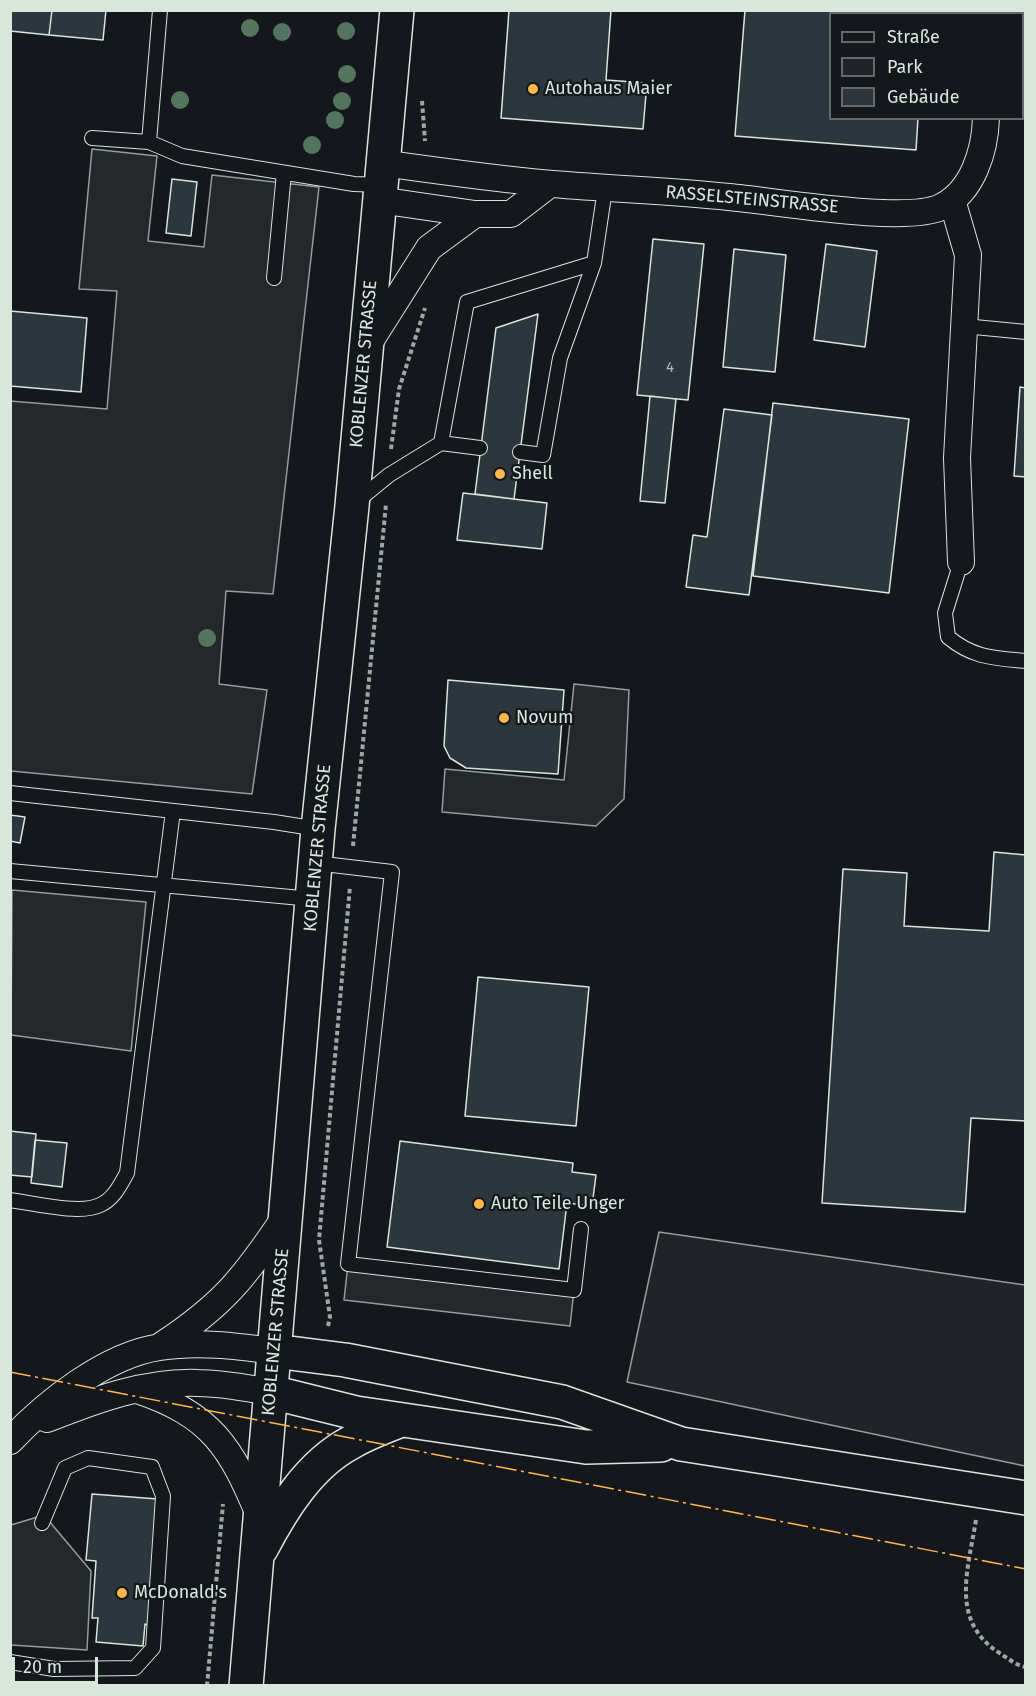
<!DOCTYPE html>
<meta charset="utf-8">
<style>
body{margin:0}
#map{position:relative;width:1036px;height:1696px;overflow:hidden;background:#14181c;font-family:"Fira Sans",sans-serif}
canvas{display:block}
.frame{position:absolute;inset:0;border:12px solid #d8e6dc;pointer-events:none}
.legend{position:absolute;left:829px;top:12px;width:195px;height:108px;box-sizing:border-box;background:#14181c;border:2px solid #626a69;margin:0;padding:8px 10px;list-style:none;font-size:18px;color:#d8e6dc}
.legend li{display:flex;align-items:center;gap:12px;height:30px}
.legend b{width:30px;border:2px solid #626a69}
.scale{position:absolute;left:12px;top:1657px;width:86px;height:27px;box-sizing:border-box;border:3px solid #d8e6dc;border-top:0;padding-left:8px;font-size:18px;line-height:21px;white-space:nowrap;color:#d8e6dc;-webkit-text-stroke:4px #14181c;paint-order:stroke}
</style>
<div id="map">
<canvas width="1036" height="1696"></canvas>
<div class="frame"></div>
<ul class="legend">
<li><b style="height:8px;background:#14181c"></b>Straße</li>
<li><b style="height:16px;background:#202428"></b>Park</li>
<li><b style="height:16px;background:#2c363c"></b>Gebäude</li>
</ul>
<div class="scale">20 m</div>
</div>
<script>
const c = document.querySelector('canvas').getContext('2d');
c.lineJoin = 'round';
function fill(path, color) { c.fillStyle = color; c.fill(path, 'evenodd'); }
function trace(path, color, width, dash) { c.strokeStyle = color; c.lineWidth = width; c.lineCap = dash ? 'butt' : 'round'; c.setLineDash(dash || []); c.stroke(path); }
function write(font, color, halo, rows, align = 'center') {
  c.font = font + ' "Fira Sans",sans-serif'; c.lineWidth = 4.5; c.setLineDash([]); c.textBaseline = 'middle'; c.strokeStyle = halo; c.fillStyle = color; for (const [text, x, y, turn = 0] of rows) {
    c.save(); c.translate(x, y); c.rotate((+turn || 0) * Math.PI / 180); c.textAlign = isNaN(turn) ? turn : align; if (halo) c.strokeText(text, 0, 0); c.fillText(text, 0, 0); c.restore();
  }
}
const green = new Path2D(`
 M659,1232L1025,1285V1466L627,1382Z`);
fill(green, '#202428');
trace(green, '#939e99', 1.5);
const parking = new Path2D(`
 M92,149L157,156L148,241L204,247L212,175L319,187L273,594L226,591L219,684L267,690L252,794L11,771L10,401L107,409L117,291L79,289Z
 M574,684L629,690L624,799L596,826L442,812L445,769L564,780Z
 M12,890L146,902L131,1051L11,1035Z
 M348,1264L574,1290L570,1326L344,1300Z
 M44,1515L91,1571L87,1650L11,1645V1525Z`);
fill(parking, '#24282b');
trace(parking, '#939e99', 1.5);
const building = new Path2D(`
 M10,10H52L49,35L10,31Z
 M52,10H106L103,40L49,35Z
 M509,10H611L606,80L647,83L643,129L501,118Z
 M745,10H927L926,14H830V118H918L916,150L735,136Z
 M172,179L197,182L191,236L166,233Z
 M653,239L704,244L688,400L637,395Z
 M826,244L877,251L865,347L814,340Z
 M734,249L786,255L775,372L723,367Z
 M10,311L87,318L81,392L10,386Z
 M538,314L514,499L475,494L496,328Z
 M1020,387L1026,388V477L1014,476Z
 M650,396L676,399L665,503L640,501Z
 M773,403L909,419L889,593L753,576Z
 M724,409L772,415L749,595L686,587L693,535L707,537Z
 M463,493L547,503L542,549L457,540Z
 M448,680L564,690L558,774L466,768L450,758L444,746Z
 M10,815L25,817L20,843L10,841Z
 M994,852L1026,855V1121L971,1118L965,1212L822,1203L843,869L907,873L904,926L989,931Z
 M478,977L589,987L576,1126L465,1116Z
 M10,1131L36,1134L32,1177L10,1175Z
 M35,1140L67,1143L62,1187L31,1183Z
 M400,1141L573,1163L572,1172L596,1175L592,1206L567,1203L559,1269L387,1247Z
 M92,1494L158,1499L148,1625L145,1624L143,1646L96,1642L98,1618H92L96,1561L86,1560Z`);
fill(building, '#2c363c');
trace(building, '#d8e6dc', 1.5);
const service = new Path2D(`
 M92,138L149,142L182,156L354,184L380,185
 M149,142L160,10
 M274,278L284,173
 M964,326L1026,332
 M441,443L467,302L594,263
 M520,452L543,455L560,358L594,263L605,189
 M356,502L389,475L441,443L480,448
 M961,562L945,613L948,637C973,658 994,658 1026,661
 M10,793L274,822L318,829
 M315,863L392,872L348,1264L574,1290L581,1229
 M10,871L312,899
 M10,1200C32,1203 81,1215 100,1205C114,1199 120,1185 127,1173L173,811
 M10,1662L54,1669L135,1668L153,1648L163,1496L152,1467L88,1458L65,1468L42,1523`);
const minor = new Path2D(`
 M991,14L992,10
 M382,163C439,171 496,179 553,184C612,189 671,191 729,197C774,201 906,224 941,207C973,192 985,150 986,118
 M379,200L475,214
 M952,200L968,255L957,458L961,562
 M369,343L429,248L475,214H511L550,184
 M162,1345C223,1305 245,1277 285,1217
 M137,1390C212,1415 231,1447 260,1517
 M47,1419C95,1400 145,1381 198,1383C222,1383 246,1388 271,1392
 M10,1441C47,1402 106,1355 160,1347C198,1341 236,1346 274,1351`);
const tertiary = new Path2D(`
 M274,1351L345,1360L562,1402L681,1444L1026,1498
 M271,1392L356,1413L586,1447L661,1445
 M261,1549C282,1509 309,1465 350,1443C366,1433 384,1427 401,1420
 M246,1686L318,829L352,506L397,10`);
trace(service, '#d8e6dc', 16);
trace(minor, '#d8e6dc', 28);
trace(tertiary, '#d8e6dc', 36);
trace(new Path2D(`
 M422,101L425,141
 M391,449L399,389L425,308
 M353,846L386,504
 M328,1326L330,1317L319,1240L350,886
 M976,1520C968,1570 949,1622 1001,1654C1009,1659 1017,1666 1026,1667
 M207,1686L223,1504`), '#9da8a2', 4, [4.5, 3]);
trace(service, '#14181c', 14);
trace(minor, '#14181c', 26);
trace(tertiary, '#14181c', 33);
trace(new Path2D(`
 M10,1372L1026,1569`), '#ffb74d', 1.5, [21, 4.5, 3, 4.5]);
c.fillStyle = '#55745f';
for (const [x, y] of [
 [250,28],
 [346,31],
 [282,32],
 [347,74],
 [180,100],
 [342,101],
 [335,120],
 [312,145],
 [207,638]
]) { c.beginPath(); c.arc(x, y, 9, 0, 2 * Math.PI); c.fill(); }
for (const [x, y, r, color] of [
 [533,89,6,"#ffb74d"],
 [500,474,6,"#ffb74d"],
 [504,718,6,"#ffb74d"],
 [479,1204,6,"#ffb74d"],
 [122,1593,6,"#ffb74d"]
]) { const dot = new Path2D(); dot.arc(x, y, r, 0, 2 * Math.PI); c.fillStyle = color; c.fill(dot); trace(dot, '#14181c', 2); }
write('15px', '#adbab4', null, [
 ["4",670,368]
]);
write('18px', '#d8e6dc', '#14181c', [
 ["Autohaus Maier",545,89],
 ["Shell",512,474],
 ["Novum",516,718],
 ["Auto Teile Unger",491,1204],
 ["McDonald's",134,1593]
], 'left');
write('18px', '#d8e6dc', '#14181c', [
 ["RASSELSTEINSTRASSE",752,200,5],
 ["KOBLENZER STRASSE",364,364,-85],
 ["KOBLENZER STRASSE",318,848,-85],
 ["KOBLENZER STRASSE",276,1332,-85]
]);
</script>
